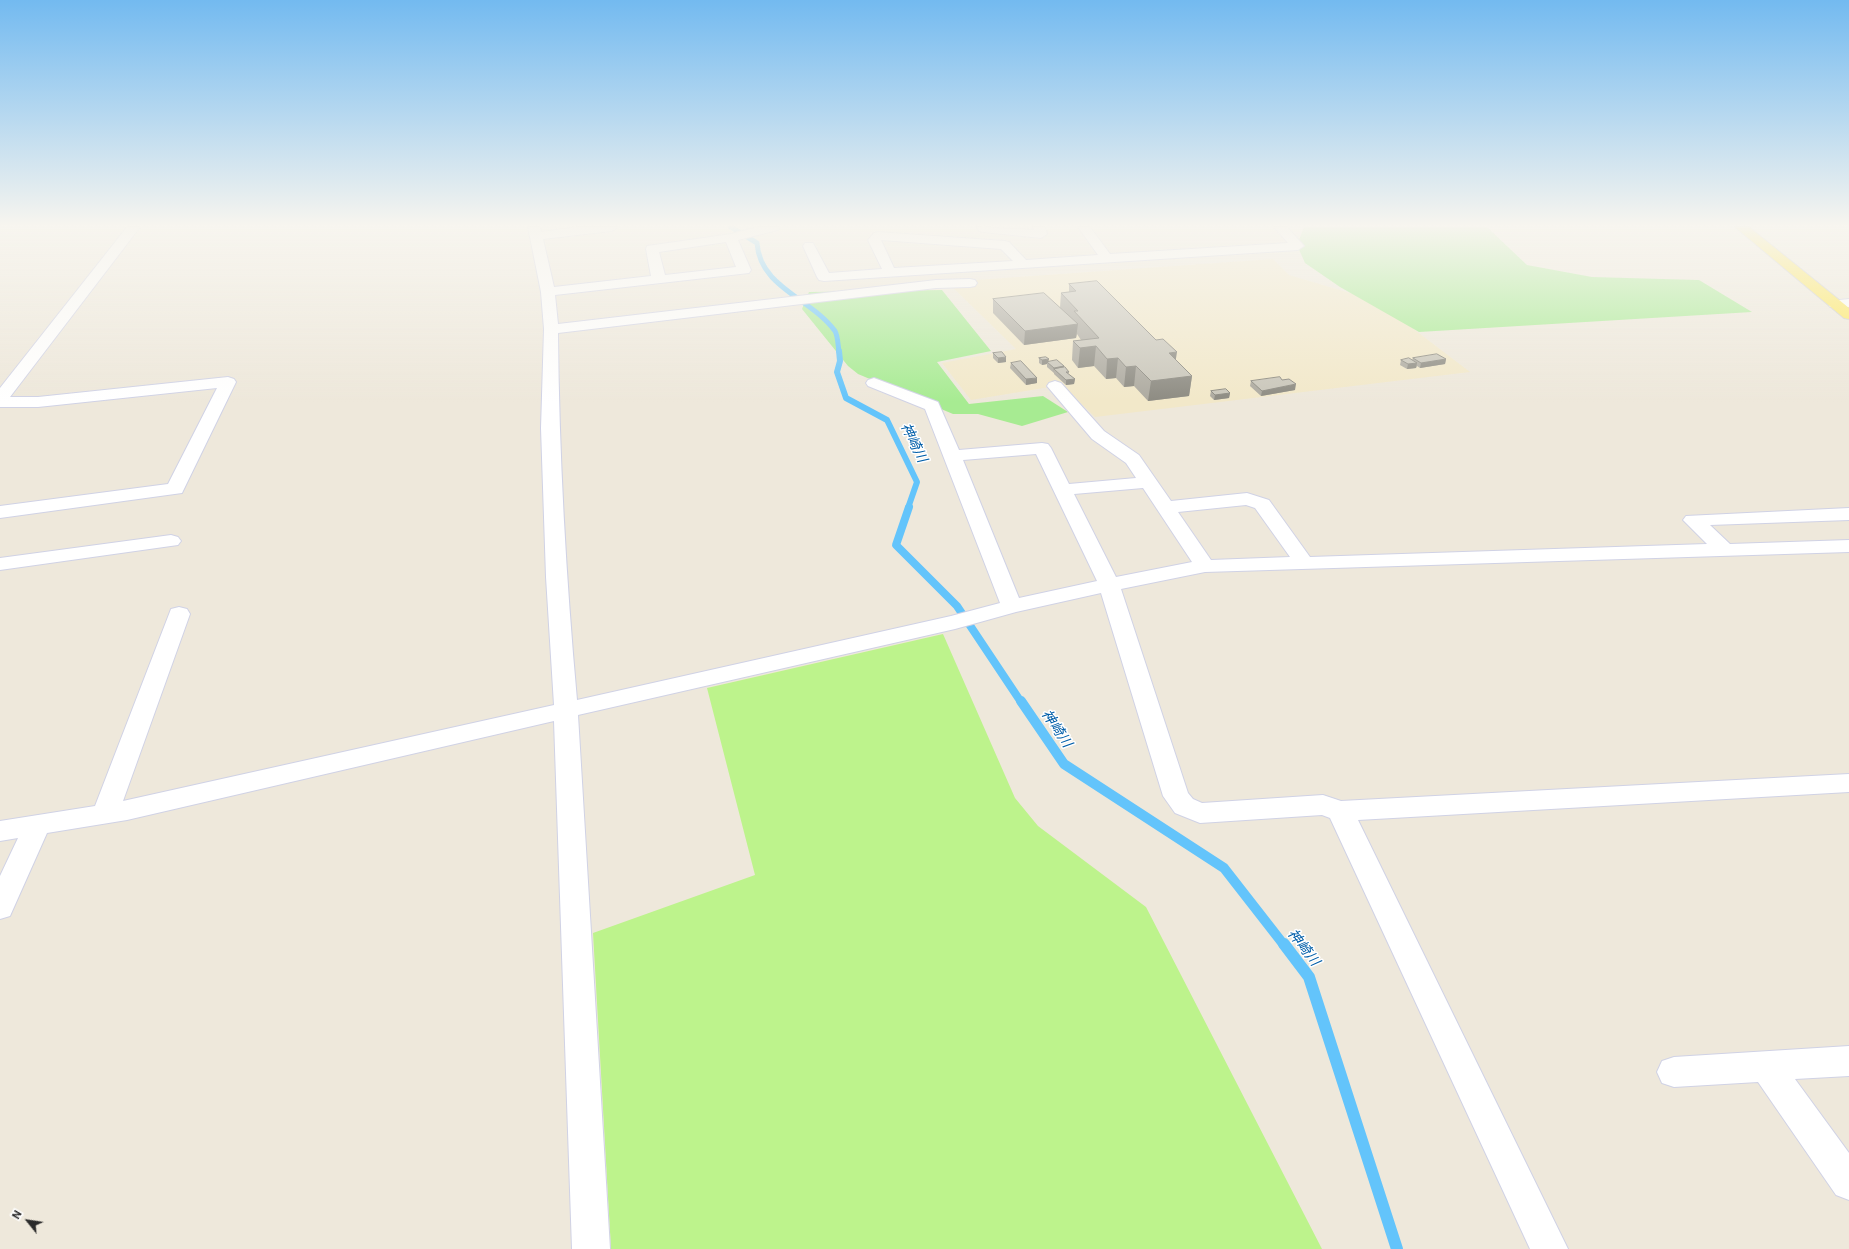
<!DOCTYPE html>
<meta charset="utf-8">
<style>
body{margin:0}
#map{position:relative;width:1849px;height:1249px;overflow:hidden;background:#eee8db;font-family:Roboto,sans-serif}
canvas{display:block}
.north{position:absolute;left:8px;top:1201px;width:40px;height:40px;-webkit-text-stroke:3px #fff;paint-order:stroke;rotate:300deg;font-size:11px;font-weight:700;line-height:16px;text-align:center;color:#2b2b2b}
.north::after{content:'';display:block;margin:auto;width:14px;height:18px;background:#2b2b2b;clip-path:polygon(50% 0,100% 100%,50% 72%,0 100%)}
</style>
<div id="map">
<canvas width="1849" height="1249"></canvas>
<div class="north">N</div>
</div>
<script>
const c = document.querySelector('canvas').getContext('2d');
c.lineJoin = 'round';
function fill(path, color) { c.fillStyle = color; c.fill(path, 'evenodd'); }
function trace(path, color, width, dash) { c.strokeStyle = color; c.lineWidth = width; c.lineCap = dash ? 'butt' : 'round'; c.setLineDash(dash || []); c.stroke(path); }
function write(font, color, halo, rows, align = 'center') {
  c.font = font + ' Roboto,"Noto Sans JP",sans-serif'; c.lineWidth = 3; c.setLineDash([]); c.textBaseline = 'middle'; c.strokeStyle = halo; c.fillStyle = color; for (const [text, x, y, turn = 0] of rows) {
    c.save(); c.translate(x, y); c.rotate((+turn || 0) * Math.PI / 180); c.textAlign = isNaN(turn) ? turn : align; if (halo) c.strokeText(text, 0, 0); c.fillText(text, 0, 0); c.restore();
  }
}
fill(new Path2D(`
 M1273,259L1289,275L1350,293L1365,292L1470,372L1095,417L1062,385L971,400L942,363L1016,349L947,282Z`), '#f2e8c9');
fill(new Path2D(`
 M1304,227H1487L1527,265L1592,277L1699,280L1752,312L1419,332L1340,287L1305,263L1297,245Z
 M942,290L991,351L937,362L969,404L1043,396L1068,412L1022,426L978,414H953L858,374L848,366L802,309L809,292Z`), '#a7eb92');
fill(new Path2D(`
 M943,634L1015,798L1038,826L1146,907L1322,1249H611L593,933L755,875L707,688Z`), '#bdf38c');
trace(new Path2D(`
 M731,227L757,243C760,288 811,298 835,331C838,336 838,346 839,352`), '#63c4fb', 5);
trace(new Path2D(`
 M839,351L840,361L837,372L846,398L887,420L917,482L908,508`), '#63c4fb', 6);
trace(new Path2D(`
 M909,507L896,545L957,606L1021,702`), '#63c4fb', 8);
trace(new Path2D(`
 M1021,701L1064,764L1224,868L1284,945`), '#63c4fb', 10);
trace(new Path2D(`
 M1284,944L1309,977L1397,1249`), '#63c4fb', 12);
const minor = new Path2D(`
 M127,227H140L10,397H38L228,377L234,379L236,382L182,493L0,518V506L168,484L217,388L38,407H0V388Z
 M528,227H540L541,232L578,227H618L612,231L543,239L554,287L651,276L646,249L647,246L731,234L758,227H780L778,230L738,240L751,270L749,273L555,295L558,324L936,280L970,279L975,280L977,283L975,286L970,287L936,288L558,333C559,456 566,577 577,700L951,616L1000,603L925,409L868,386L866,383L868,380L874,378L938,402L959,450L1042,443L1048,444L1051,448L1069,484L1136,478L1126,463L1092,439L1047,386L1049,383L1055,381L1061,383L1104,431L1139,455L1171,501L1247,493L1269,500L1310,557L1707,544L1683,520L1686,516L1849,508V520L1710,525L1730,544L1849,540V552L1205,572L1121,589L1188,793L1193,799L1202,803L1323,795L1341,801L1849,774V792L1358,820L1568,1249H1530L1330,818L1322,815L1200,823L1175,813L1163,796L1101,593L1016,612L955,629L578,715L610,1249H572L554,721L127,820L47,833L10,916L0,919V876L18,838L0,841V821L95,806L171,609L179,607L187,609L190,614L123,801L554,705L546,577L541,428L544,329L541,292ZM726,242L736,267L665,275L659,252ZM1036,454L1097,581L1019,598L963,460ZM1143,488L1192,562L1116,577L1074,494ZM1246,505L1255,508L1290,557L1211,560L1178,512Z
 M977,227L1034,230L1033,227H1045L1047,234L1041,238L983,232L979,231Z
 M1078,227H1090L1110,254L1288,243L1274,227H1287L1304,246L1298,250L824,281L819,280L817,277L803,246L805,243H813L829,273L882,269L868,240L874,233L878,232L1005,241L1009,242L1026,260L1098,255ZM881,240L1001,249L1013,261L894,268Z
 M1849,299V307H1830L1828,304L1830,301Z
 M171,535L178,537L181,541L178,545L0,570V558Z
 M1849,1046V1076L1795,1079L1849,1153V1200L1836,1195L1758,1082L1674,1087L1662,1083L1657,1072L1662,1061L1674,1057Z`);
const major = new Path2D(`
 M1735,227H1749L1849,308V319L1844,318Z`);
trace(minor, '#d0d2e5', 2);
trace(major, '#ccc', 2);
fill(minor, '#fff');
fill(major, '#ffe74f');
fill(new Path2D(`
 M1069,284L1176,360L1192,376L1189,396L1148,401L1134,386L1124,387L1116,378L1106,379L1094,366L1078,368L1072,360L1073,341L1081,340L1077,334L1076,338L1024,345L993,313V299L1060,308L1061,293L1069,292Z
 M993,353L1006,362L998,363L993,358Z
 M1039,358L1064,366V368L1069,372L1068,374L1075,379L1074,384L1066,385L1054,374V373L1047,367V364L1042,365L1039,363Z
 M1413,358L1446,359L1445,364L1420,368L1417,366L1416,368L1407,369L1400,365L1401,360H1412Z
 M1011,363L1037,383L1026,385L1010,368Z
 M1251,381L1295,390L1261,396L1250,386Z
 M1211,391L1230,393L1229,398L1214,400L1210,396Z`), '#adaaa0');
fill(new Path2D(`
 M1078,324L1076,338L1024,345L1025,331Z
 M1096,346L1094,366L1078,368L1080,348Z
 M1177,352L1174,371L1169,353Z
 M1006,357V362L998,363V358Z
 M1118,358L1116,378L1106,379L1107,359Z
 M1049,359L1048,363L1047,362V364L1042,365V360Z
 M1446,359L1445,364L1420,368L1421,363Z
 M1417,363L1416,368L1407,369L1408,364Z
 M1064,366L1063,371L1054,369L1053,373L1054,368Z
 M1136,366L1134,386L1124,387L1126,367Z
 M1192,376L1189,396L1148,401L1151,381Z
 M1037,378V383L1026,385V379Z
 M1075,379L1074,384L1066,385V380Z
 M1296,384L1295,390L1261,396L1262,391Z
 M1230,393L1229,398L1214,400L1215,395Z`), '#8d8b82');
const building = new Path2D(`
 M1097,281L1156,340L1163,339L1177,352L1169,353L1192,376L1151,381L1136,366L1126,367L1118,358L1107,359L1096,346L1080,348L1073,341L1099,338L1074,311H1078L1061,293L1076,291L1069,284Z
 M1044,293L1078,324L1025,331L993,299Z
 M1002,352L1006,357L998,358L993,353Z
 M1437,354L1446,359L1421,363L1413,358Z
 M1046,357L1049,359L1042,360L1039,358Z
 M1409,358L1417,363L1408,364L1401,360Z
 M1057,360L1064,366L1054,368L1047,362Z
 M1021,361L1037,378L1026,379L1011,363Z
 M1065,367L1069,372H1066L1075,379L1066,380L1054,369Z
 M1280,377L1282,380L1289,379L1296,384L1262,391L1251,381Z
 M1226,389L1230,393L1215,395L1211,391Z`);
fill(building, '#c9c6ba');
trace(building, '#8d8b82', 1);
const sky = c.createLinearGradient(0, 0, 0, 402);
sky.addColorStop(0, '#73baf0');
sky.addColorStop(0.56, '#f7f5ef');
sky.addColorStop(1, '#f7f5ef00');
c.fillStyle = sky;
c.fillRect(0, 0, 1849, 402);
write('italic 14px', '#005ea9', '#fff', [
 ["神崎川",913,443,64],
 ["神崎川",1056,729,56],
 ["神崎川",1303,948,52]
]);
</script>
